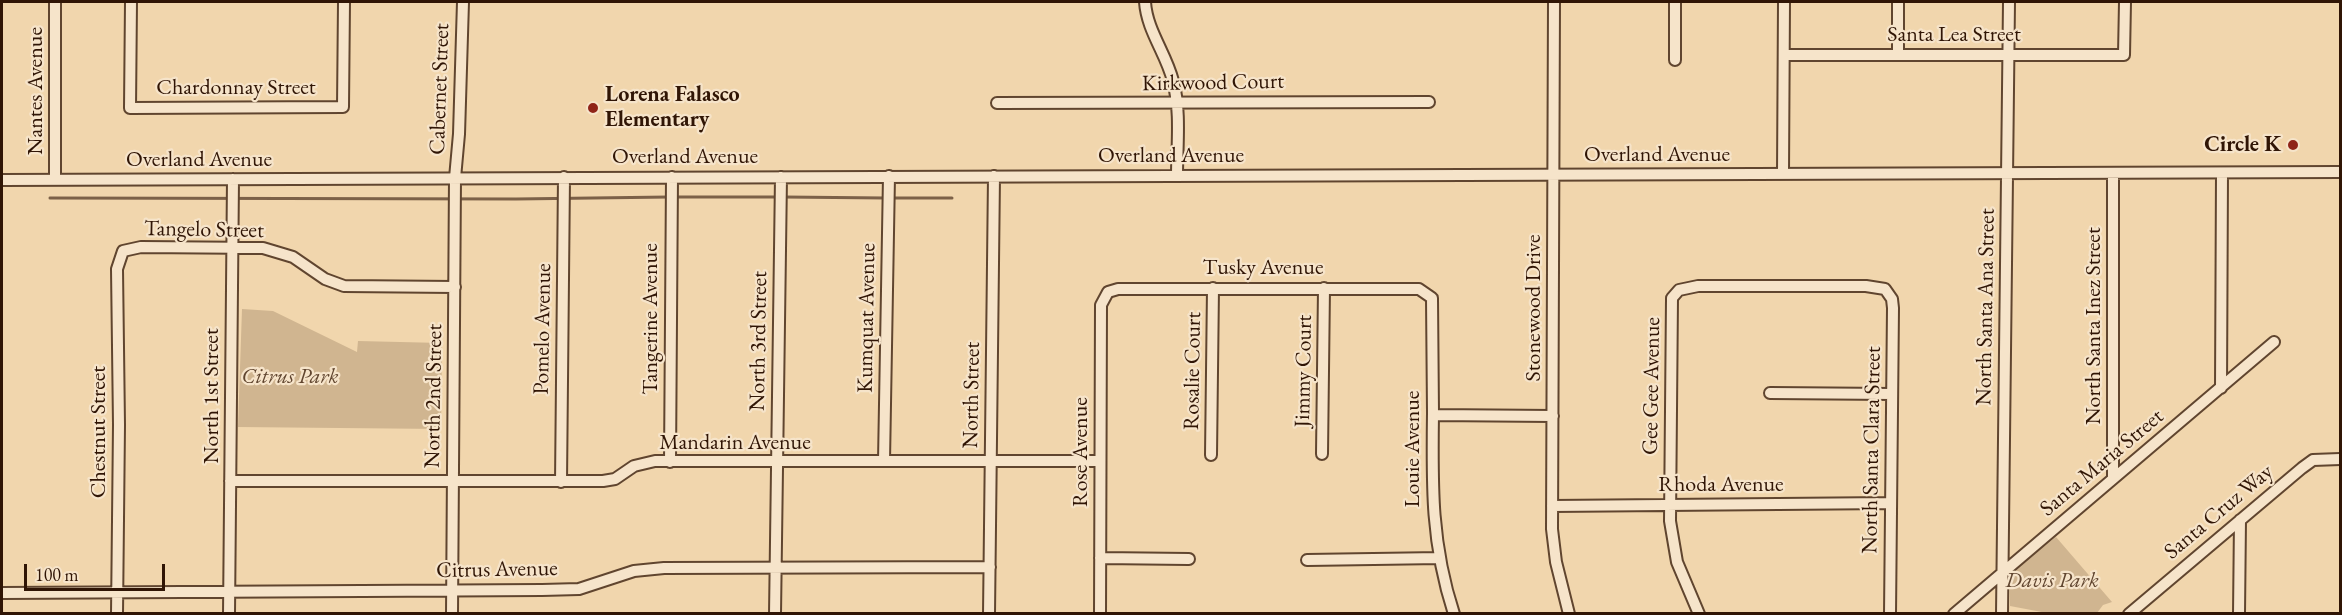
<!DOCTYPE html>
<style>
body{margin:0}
#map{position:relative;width:2342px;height:615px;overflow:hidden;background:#f1d6ad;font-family:"EB Garamond",serif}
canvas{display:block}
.frame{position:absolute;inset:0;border:3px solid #301505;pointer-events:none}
.scale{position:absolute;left:24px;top:564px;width:141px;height:27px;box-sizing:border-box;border:3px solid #301505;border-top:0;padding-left:8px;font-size:18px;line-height:21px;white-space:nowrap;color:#301505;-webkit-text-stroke:4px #f6e4ca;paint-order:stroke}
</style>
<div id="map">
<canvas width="2342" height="615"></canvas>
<div class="frame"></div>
<div class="scale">100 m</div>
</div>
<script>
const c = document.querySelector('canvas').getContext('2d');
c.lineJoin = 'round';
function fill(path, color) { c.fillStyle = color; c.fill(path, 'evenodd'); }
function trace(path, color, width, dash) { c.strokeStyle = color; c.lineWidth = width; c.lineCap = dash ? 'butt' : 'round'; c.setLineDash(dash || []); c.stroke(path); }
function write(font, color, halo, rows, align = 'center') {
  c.font = font + ' "EB Garamond",serif'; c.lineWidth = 4.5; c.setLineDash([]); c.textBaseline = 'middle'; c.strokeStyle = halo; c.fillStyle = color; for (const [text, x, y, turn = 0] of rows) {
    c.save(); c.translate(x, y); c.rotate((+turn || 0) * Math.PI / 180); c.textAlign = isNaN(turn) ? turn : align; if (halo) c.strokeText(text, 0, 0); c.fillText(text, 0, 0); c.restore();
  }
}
fill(new Path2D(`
 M242,309L273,311L357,352L358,341L442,343L441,429L238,427Z
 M2056,537L2112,602L2103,605L2097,613H2047L2010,606V573Z`), '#d0b590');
trace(new Path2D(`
 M676,197H777
 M784,197L885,198
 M50,198L516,199L669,197
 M892,198H952`), '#7c6148', 3);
const minor = new Path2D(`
 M55,2V180
 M131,2L130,108L343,107L344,2
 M1145,2C1147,31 1166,53 1173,81C1181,111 1177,145 1177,176
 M1554,2L1552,529L1556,562L1569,614
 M1784,55H2124L2125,2
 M1898,55V2
 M1675,60V2
 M997,103L1429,102
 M2113,173V478
 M1783,174L1784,2
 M2,180L2340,172
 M2221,388L2222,173
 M1770,393L1892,394
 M1433,415L1553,416
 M1322,454L1324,288
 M1211,455L1213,288
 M884,461L889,176
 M670,462L672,177
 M230,481H603L615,479L634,466L655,461H1100
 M561,482L564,177
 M1552,506L1891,503
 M1100,558L1189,559
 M1307,560L1440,558
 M2,593L542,590L579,589L634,571L664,568L990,567
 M117,614L119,425L117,269L123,251L141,247L263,248L293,257L325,279L344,286L455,287
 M229,614L233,179
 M452,614L455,178L459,134L463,2
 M775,614L781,177
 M989,614L994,176
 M1100,614L1101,305L1108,292L1118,289H1419L1432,298C1432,336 1433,375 1433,413C1432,485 1431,544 1454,614
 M1699,614L1677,562L1670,521L1672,298L1679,290L1698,286H1866L1885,289L1892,299L1893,308L1890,614
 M1954,614L2274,342
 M2002,614L2009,2
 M2129,614L2302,468L2313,460L2340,459
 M2239,614L2240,520`);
trace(minor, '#60452f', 14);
trace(minor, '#f6e4ca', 10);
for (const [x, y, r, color] of [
 [593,108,6,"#8f2418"],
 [2293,145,6,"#8f2418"]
]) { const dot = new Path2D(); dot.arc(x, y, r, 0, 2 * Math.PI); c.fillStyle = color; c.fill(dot); trace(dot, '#f6e4ca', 2); }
write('22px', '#301505', '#f6e4ca', [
 ["Santa Lea Street",1954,35],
 ["Kirkwood Court",1213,83,-1],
 ["Chardonnay Street",236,88],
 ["Cabernet Street",440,89,-88],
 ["Nantes Avenue",36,91,-90],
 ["Overland Avenue",1657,155],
 ["Overland Avenue",1171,156],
 ["Overland Avenue",685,157],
 ["Overland Avenue",199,160],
 ["Tangelo Street",204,230,1],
 ["Tusky Avenue",1263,268],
 ["North Santa Ana Street",1986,307,-89],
 ["Stonewood Drive",1534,308,-90],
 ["Kumquat Avenue",867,318,-89],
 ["Tangerine Avenue",651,319,-90],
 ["North Santa Inez Street",2094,326,-90],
 ["Pomelo Avenue",543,329,-89],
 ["North 3rd Street",759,341,-89],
 ["Rosalie Court",1193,371,-89],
 ["Jimmy Court",1304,371,-89],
 ["Gee Gee Avenue",1652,386,-89],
 ["North Street",972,395,-89],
 ["North 1st Street",212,396,-90],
 ["North 2nd Street",434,396,-89],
 ["Chestnut Street",99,432,-90],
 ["Mandarin Avenue",735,443],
 ["Louie Avenue",1413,449,-90],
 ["North Santa Clara Street",1872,450,-89],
 ["Rose Avenue",1081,452,-90],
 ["Santa Maria Street",2102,463,-40],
 ["Rhoda Avenue",1721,485],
 ["Santa Cruz Way",2219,512,-40],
 ["Citrus Avenue",497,570,-1]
]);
write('bold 22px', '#301505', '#f6e4ca', [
 ["Lorena Falasco",605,95],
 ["Elementary",605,120],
 ["Circle K",2281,145,"right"]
], 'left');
write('italic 22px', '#60452f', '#f6e4ca', [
 ["Citrus Park",290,377],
 ["Davis Park",2052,581]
]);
</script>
